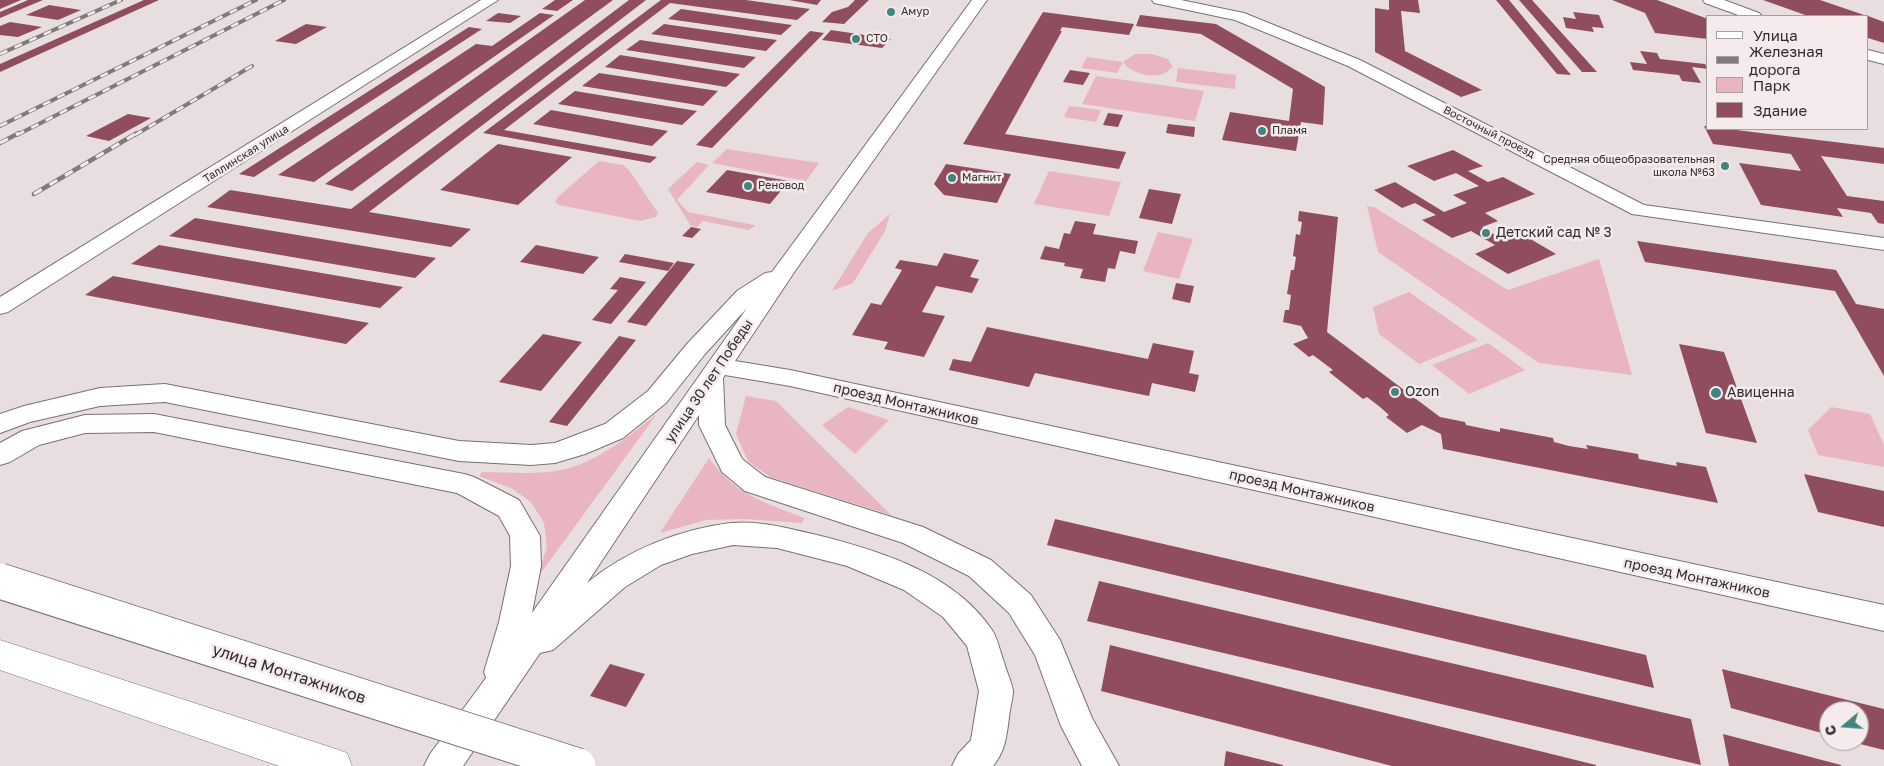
<!DOCTYPE html>
<meta charset="utf-8">
<style>
body{margin:0}
#map{position:relative;width:1884px;height:766px;overflow:hidden;background:#e8dee0;font-family:"Golos Text",sans-serif}
canvas{display:block}
.legend{position:absolute;left:1706px;top:15px;width:162px;height:115px;box-sizing:border-box;background:#f5ebed;border:1px solid #a69fa0;margin:0;padding:6px 9px;list-style:none;font-size:15px;color:#302d2d}
.legend li{display:flex;align-items:center;gap:10px;height:25px}
.legend b{width:25px;border:1px solid #a69fa0}
.north{position:absolute;left:1819px;top:701px;width:50px;height:50px;box-sizing:border-box;background:#f5ebed;border:1px solid #a69fa0;border-radius:50%;rotate:252deg;font-size:14px;font-weight:700;line-height:20px;text-align:center;color:#302d2d}
.north::after{content:'';display:block;margin:auto;width:18px;height:22px;background:#40867d;clip-path:polygon(50% 0,100% 100%,50% 72%,0 100%)}
</style>
<div id="map">
<canvas width="1884" height="766"></canvas>
<ul class="legend">
<li><b style="height:6px;background:#fff"></b>Улица</li>
<li><b style="height:6px;background:#807a7b"></b>Железная дорога</li>
<li><b style="height:14px;background:#e9b5c0"></b>Парк</li>
<li><b style="height:14px;background:#8f4d5e"></b>Здание</li>
</ul>
<div class="north">С</div>
</div>
<script>
const c = document.querySelector('canvas').getContext('2d');
c.lineJoin = 'round';
function fill(path, color) { c.fillStyle = color; c.fill(path, 'evenodd'); }
function trace(path, color, width, dash) { c.strokeStyle = color; c.lineWidth = width; c.lineCap = dash ? 'butt' : 'round'; c.setLineDash(dash || []); c.stroke(path); }
function write(font, color, halo, rows, align = 'center') {
  c.font = font + ' "Golos Text",sans-serif'; c.lineWidth = 5; c.setLineDash([]); c.textBaseline = 'middle'; c.strokeStyle = halo; c.fillStyle = color; for (const [text, x, y, turn = 0] of rows) {
    c.save(); c.translate(x, y); c.rotate((+turn || 0) * Math.PI / 180); c.textAlign = isNaN(turn) ? turn : align; if (halo) c.strokeText(text, 0, 0); c.fillText(text, 0, 0); c.restore();
  }
}
fill(new Path2D(`
 M1135,54H1152L1168,59L1173,67C1170,69 1166,73 1163,74C1150,78 1130,73 1123,62L1117,73L1081,68L1087,57L1123,62Z
 M1178,68L1236,75L1235,89L1176,82Z
 M1096,76L1204,91L1195,121L1082,104Z
 M1069,106L1101,110L1096,122L1064,117Z
 M727,149L819,163L806,181L712,163Z
 M599,161L623,165L629,170L658,213L656,217L640,221L559,205L555,202L558,197Z
 M697,162L709,165L677,200L688,212L754,225L755,226L748,230L703,221L697,227L691,226L668,189Z
 M1049,171L1121,182L1109,216L1034,204Z
 M1367,206L1374,207L1508,290L1599,259L1632,375L1539,363L1378,252Z
 M890,214L885,231L853,283L832,291L868,233Z
 M1158,232L1193,239L1179,279L1143,271Z
 M1409,292L1478,340L1419,364L1379,334L1373,307Z
 M1488,343L1525,370L1469,394L1432,365Z
 M746,396L776,401L891,515L770,477L748,461L736,434Z
 M848,407L889,420L855,454L822,425Z
 M1831,407L1870,414L1884,445V467L1818,455L1808,430Z
 M657,414L535,581L547,548L544,523L531,502L511,488L479,476L482,472C508,472 536,475 562,470C599,461 629,436 657,414Z
 M709,458C735,495 764,502 804,518L802,523L745,519L706,520L660,533Z`), '#e9b5c0');
fill(new Path2D(`
 M0,0H21L0,9Z
 M28,0H43L0,18V12Z
 M144,0H159L0,72V64Z
 M555,0H573L557,11L542,9Z
 M585,0H613L352,191L325,184Z
 M629,0H646L369,212L471,229L451,247L207,207L230,190L351,209Z
 M661,0H746L810,9L797,20L670,3L504,130L657,157L650,163L483,133Z
 M789,0H821L817,5Z
 M855,0H869L844,24L822,22L832,12L848,7Z
 M1389,0H1418L1420,13L1401,11L1405,51L1482,90L1461,97L1375,52V8L1389,10Z
 M1496,0H1509L1571,75L1557,74Z
 M1519,0H1532L1597,72H1582Z
 M1612,0H1657L1708,19V39L1655,33L1645,13Z
 M1763,0H1820L1867,16H1808Z
 M49,5L81,10L58,20L26,15Z
 M681,9L792,25L781,35L668,19Z
 M1043,12L1134,24L1129,35L1062,27L1060,31H1062L1005,134L1126,152L1119,169L963,144Z
 M1573,12L1599,15L1604,28L1592,27L1594,32L1566,28L1563,17L1576,19Z
 M498,13L521,16L510,23L486,21Z
 M540,13L554,15L314,182L278,175L476,44L492,46Z
 M1140,15L1216,24L1325,87L1323,125L1301,122L1296,151L1222,140L1230,112L1289,121L1293,89L1201,34L1136,26Z
 M1868,16L1884,22V43L1868,38Z
 M10,22L42,27L18,37L0,35V26Z
 M306,24L327,27L296,44L275,41Z
 M664,24L777,40L766,51L651,34Z
 M469,27L482,29L254,177L239,174Z
 M831,30L891,39L882,48L822,40Z
 M810,31L824,33L712,148L696,145Z
 M640,40L756,57L744,68L626,50Z
 M1640,51L1657,53L1660,59L1705,64L1708,69L1692,67L1701,83L1682,81L1679,75L1633,70L1630,62L1647,64Z
 M620,55L740,74L726,87L605,67Z
 M1070,70L1090,73L1083,85L1063,82Z
 M599,73L718,91L703,106L582,86Z
 M575,91L697,111L682,125L558,104Z
 M551,110L668,131L652,146L533,124Z
 M1108,113L1123,115L1118,127L1103,125Z
 M128,114L151,118L109,141L86,136Z
 M1168,124L1195,127L1194,137L1166,133Z
 M1704,126H1708V129H1728L1884,148V164L1821,156L1847,196L1884,201V224L1878,223L1871,213L1837,208L1843,217L1761,205L1739,163L1801,171L1791,154L1713,144Z
 M498,144L572,157L518,205L440,190Z
 M1453,150L1483,166L1468,171L1488,182L1503,177L1535,194L1485,213L1498,221L1482,227L1505,241L1522,234L1556,254L1508,274L1475,254L1495,245L1471,231L1452,238L1422,220L1436,215L1415,203L1402,208L1374,190L1395,182L1444,212L1467,203L1453,195L1479,186L1456,173L1434,181L1407,166Z
 M946,164L1011,174L997,203L944,195L934,184Z
 M727,170L789,181L770,204L706,192Z
 M1149,189L1181,194L1172,224L1139,218Z
 M1299,211L1338,217L1327,332L1440,417L1465,422L1466,425L1500,432V428L1553,438L1554,442L1569,446L1588,449L1586,445L1638,454L1639,459L1677,466L1676,462L1706,467L1718,503L1443,449L1441,434L1422,425L1407,433L1386,417L1389,415L1380,407L1367,397L1363,399L1329,372L1333,370L1313,355L1309,357L1293,344L1308,338L1301,326L1283,322L1285,310H1289L1291,295L1287,294L1291,270H1294L1296,257L1293,256L1296,234L1300,235L1302,222L1298,221Z
 M195,218L436,258L415,278L169,236Z
 M1075,221L1096,224L1093,234L1138,241L1135,254L1120,251L1115,269L1108,268L1105,282L1080,278L1083,269L1064,266L1065,263L1040,259L1045,246L1059,249L1064,233L1070,234Z
 M691,227L701,229L692,238L682,236Z
 M1637,241L1836,270L1856,304L1884,309V376L1835,291L1645,262Z
 M159,245L403,287L380,308L131,264Z
 M536,245L599,257L583,274L520,262Z
 M944,253L979,260L970,277L979,279L972,293L936,286L922,312L945,316L924,357L884,349L888,342L852,335L871,303L881,305L902,270L895,268L900,260L937,266Z
 M625,254L669,262L674,263L668,271L619,262Z
 M677,261L695,264L646,326L627,322Z
 M113,276L369,323L346,344L85,295Z
 M620,277L646,282L611,324L592,320L618,290L610,289Z
 M1176,283L1194,286L1190,303L1172,299Z
 M987,327L1148,359L1153,343L1194,351L1189,373L1199,375L1195,392L1152,383L1149,396L1035,373L1029,387L949,370L953,359L971,362Z
 M543,334L582,342L541,391L499,382Z
 M619,336L636,340L567,426L549,422Z
 M1679,344L1724,352L1757,443L1706,433Z
 M1804,474L1884,491V527L1818,512Z
 M1055,519L1646,655L1654,688L1047,545Z
 M1099,581L1691,719L1701,765L1087,621Z
 M1110,645L1596,765V766H1392L1101,691Z
 M610,664L645,674L626,707L590,696Z
 M1722,669L1884,709V750L1852,742L1859,741V711H1829V735L1731,708Z
 M1723,734L1841,765V766H1729Z
 M1226,751L1283,765V766H1224Z`), '#8f4d5e');
const minor = new Path2D(`
 M481,0H498L8,312L0,314V297Z
 M972,0H987L795,271L735,361L790,370L1884,605V631L790,386L725,375L723,378L725,425L742,459L765,477L923,527L991,560L1031,595L1060,640L1092,718L1119,766H1082L1061,726L1035,655L1009,613L969,576L903,543L745,491L722,472L699,425V415L587,583C627,550 680,529 731,523C759,520 790,529 817,535C880,551 954,573 992,630C998,639 1000,652 1004,662C1006,671 1012,682 1013,691C1013,697 1011,704 1010,710C1007,730 1007,750 993,766H952L958,754L971,740L979,691L967,646L943,617L904,590L847,566L777,548L733,545L692,554L661,565L625,587L553,650L540,653L463,766H424L430,754L486,678L484,672L499,622L511,566L510,536L499,516L457,493L154,432L85,433L39,445L10,462L0,465V443L22,431L85,415L154,414L464,474L474,477L519,500L540,536L541,566L532,613L747,308L705,354L666,403L623,438L585,454L555,463L531,465L459,461L165,402L100,406L30,422L0,433V414L24,406L100,388L165,384L459,441L531,445L555,443L605,424L648,391L687,344L737,291L765,273L772,272Z
 M1152,0H1181L1244,13L1360,60L1644,205L1884,238V250L1632,214L1348,66L1235,20L1159,4L1154,3Z
 M1703,0H1724L1759,13L1762,16H1741L1705,3Z
 M1868,50L1884,54V64L1868,60Z`);
const major = new Path2D(`
 M0,640L333,748L347,753L352,766H279L0,670Z`);
trace(minor, '#797072', 2);
trace(major, '#797072', 1);
fill(minor, '#fff');
fill(major, '#fff');
const railFar1 = new Path2D(`
 M0,54L121,0
 M0,126L256,0
 M17,135L284,0
 M135,135L252,66`);
const rail = new Path2D(`
 M0,143L19,133
 M34,194L137,133`);
trace(railFar1, '#807a7b', 4);
trace(rail, '#807a7b', 4.5);
trace(railFar1, '#f5ebed', 2.5, [8]);
trace(rail, '#f5ebed', 3, [9]);
const majorBridge = new Path2D(`
 M0,581L578,766`);
trace(majorBridge, '#797072', 37, []);
trace(majorBridge, '#fff', 35);
for (const [x, y, r, color] of [
 [891,12,5,"#40867d"],
 [856,39,5,"#40867d"],
 [1262,131,5,"#40867d"],
 [1725,166,5,"#40867d"],
 [952,178,5,"#40867d"],
 [748,186,5,"#40867d"],
 [1486,233,5,"#40867d"],
 [1395,392,5,"#40867d"],
 [1716,393,6,"#40867d"]
]) { const dot = new Path2D(); dot.arc(x, y, r, 0, 2 * Math.PI); c.fillStyle = color; c.fill(dot); trace(dot, '#f5ebed', 2); }
write('11px', '#302d2d', '#f5ebed', [
 ["Амур",901,12],
 ["СТО",866,39],
 ["Пламя",1272,131],
 ["Средняя общеобразовательная",1715,160,"right"],
 ["школа №63",1715,173,"right"],
 ["Магнит",962,178],
 ["Реновод",758,186]
], 'left');
write('11px', '#302d2d', '#f5ebed', [
 ["Восточный проезд",1489,132,27],
 ["Таллинская улица",246,154,-32]
]);
write('14px', '#302d2d', '#f5ebed', [
 ["Детский сад № 3",1496,233],
 ["Ozon",1405,392],
 ["Авиценна",1727,393]
], 'left');
write('14px', '#302d2d', '#f5ebed', [
 ["улица 30 лет Победы",709,381,-56],
 ["проезд Монтажников",906,404,13],
 ["проезд Монтажников",1302,491,13],
 ["проезд Монтажников",1697,578,12]
]);
write('16px', '#302d2d', '#f5ebed', [
 ["улица Монтажников",289,674,18]
]);
</script>
